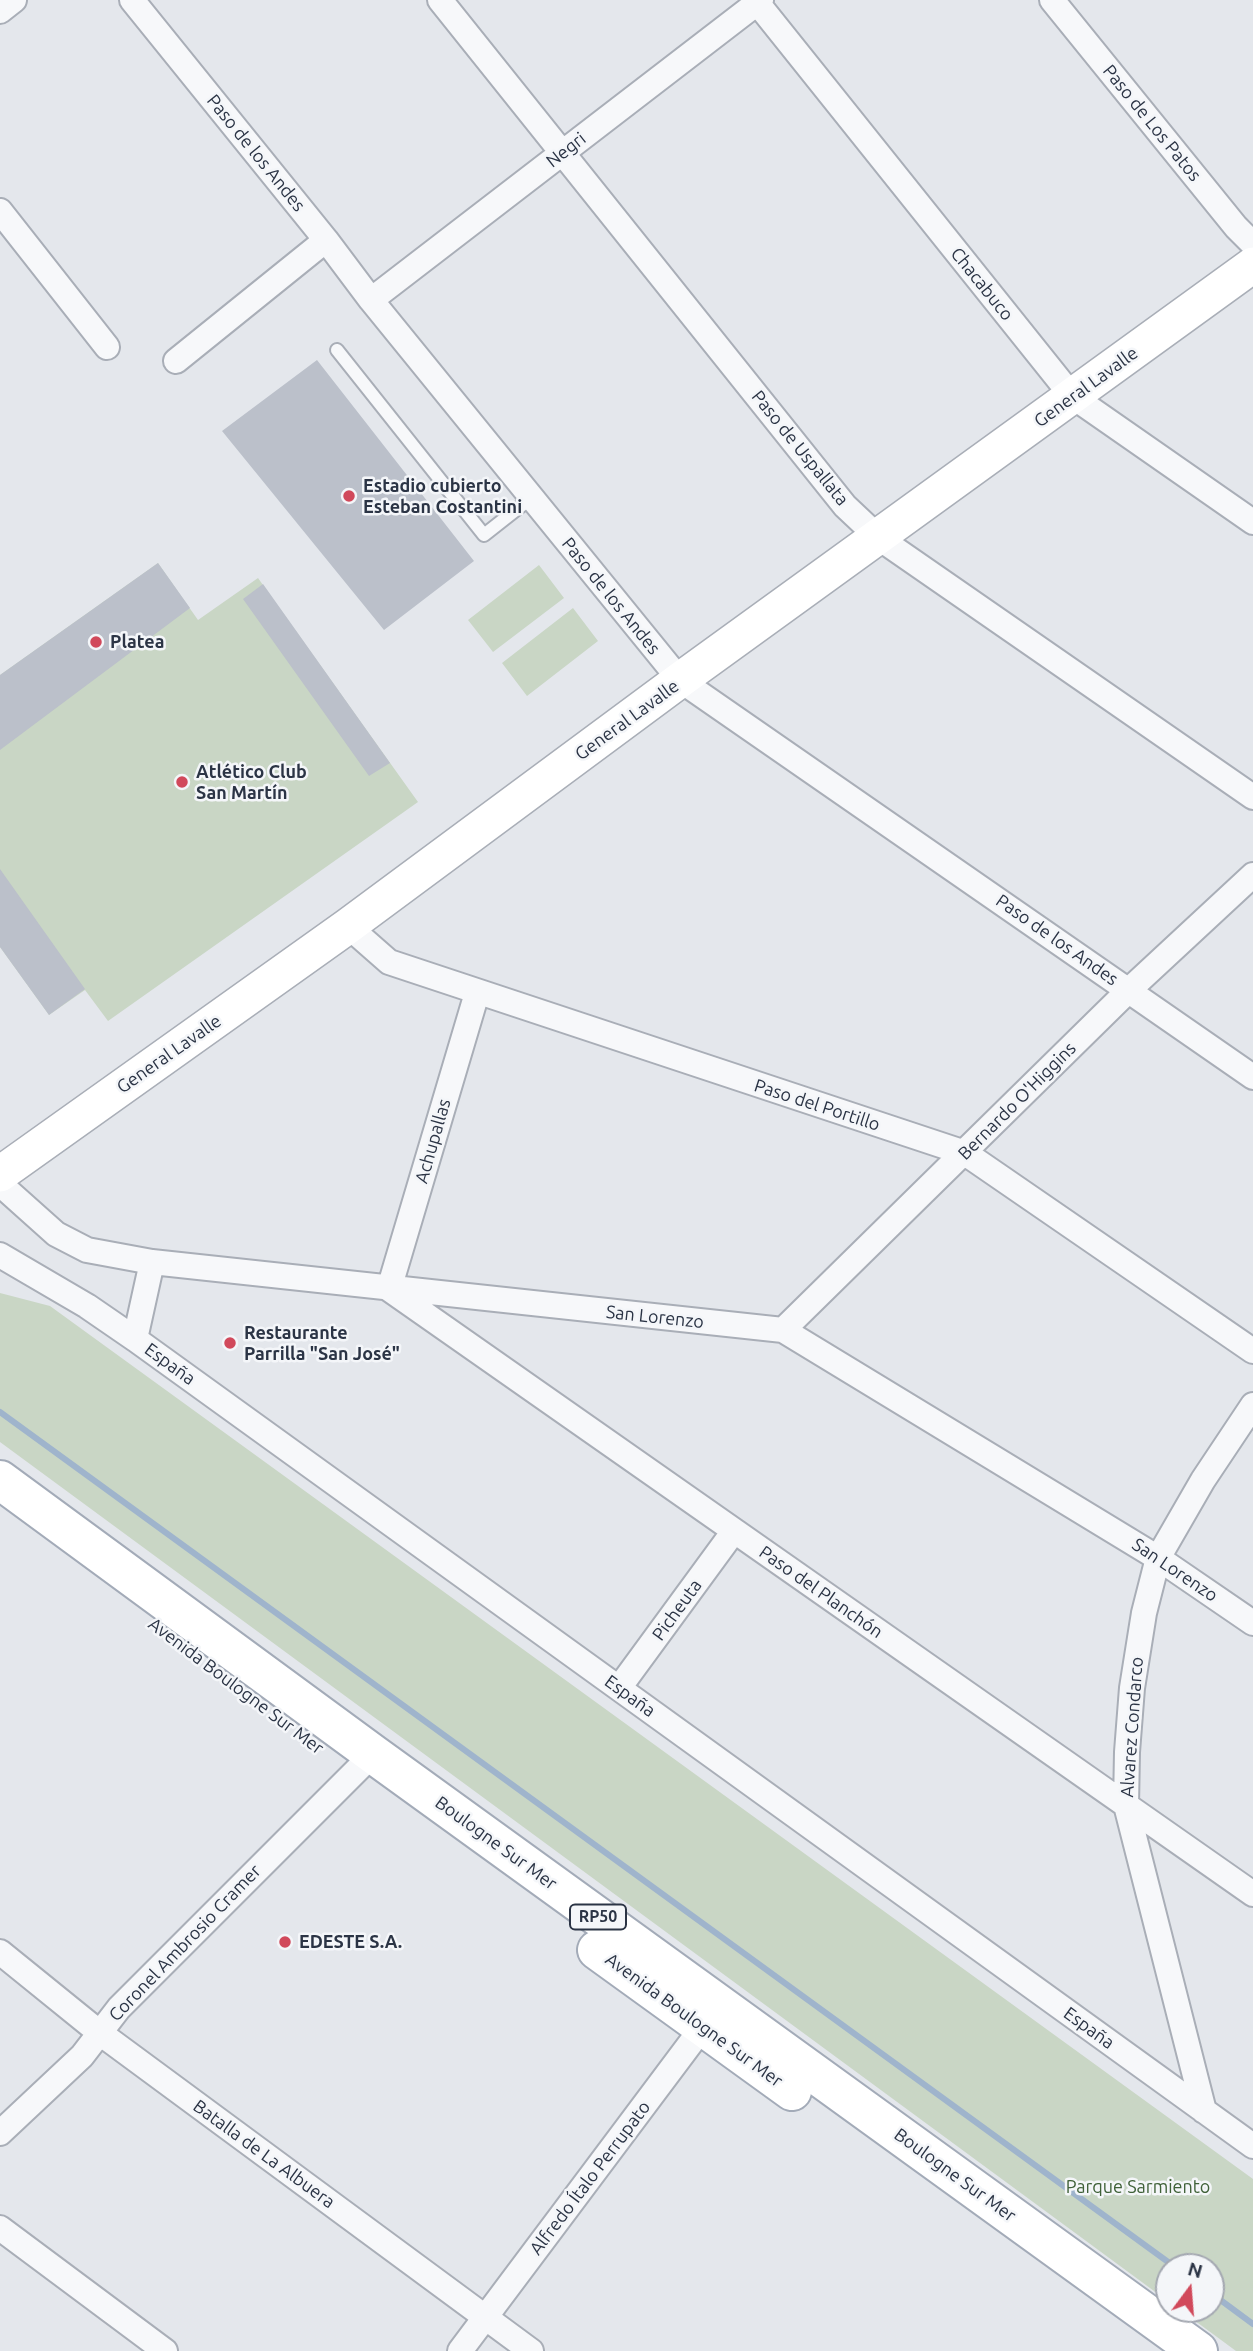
<!DOCTYPE html>
<meta charset="utf-8">
<style>
body{margin:0}
#map{position:relative;width:1253px;height:2351px;overflow:hidden;background:#e4e7ec;font-family:Ubuntu,sans-serif}
canvas{display:block}
.north{position:absolute;left:1155px;top:2253px;width:70px;height:70px;box-sizing:border-box;background:#f4f6f9;border:2px solid #a4a8b1;border-radius:50%;rotate:16deg;font-size:19px;font-weight:700;line-height:28px;text-align:center;color:#2b3445}
.north::after{content:'';display:block;margin:auto;width:24px;height:32px;background:#d1495b;clip-path:polygon(50% 0,100% 100%,50% 72%,0 100%)}
</style>
<div id="map">
<canvas width="1253" height="2351"></canvas>
<div class="north">N</div>
</div>
<script>
const c = document.querySelector('canvas').getContext('2d');
c.lineJoin = 'round';
function fill(path, color) { c.fillStyle = color; c.fill(path, 'evenodd'); }
function trace(path, color, width, dash) { c.strokeStyle = color; c.lineWidth = width; c.lineCap = dash ? 'butt' : 'round'; c.setLineDash(dash || []); c.stroke(path); }
function write(font, color, halo, rows, align = 'center') {
  c.font = font + ' Ubuntu,sans-serif'; c.lineWidth = 5; c.setLineDash([]); c.textBaseline = 'middle'; c.strokeStyle = halo; c.fillStyle = color; for (const [text, x, y, turn = 0] of rows) {
    c.save(); c.translate(x, y); c.rotate((+turn || 0) * Math.PI / 180); c.textAlign = isNaN(turn) ? turn : align; if (halo) c.strokeText(text, 0, 0); c.fillText(text, 0, 0); c.restore();
  }
}
fill(new Path2D(`
 M158,563L198,620L258,578L418,802L108,1021L85,990L49,1015L0,947V675Z
 M539,565L564,598L493,652L468,620Z
 M573,608L598,641L527,696L502,663Z
 M0,1293L50,1306L1253,2179V2351H1236L1179,2309H1211V2267H1169V2302L0,1442Z`), '#c9d6c5');
trace(new Path2D(`
 M0,1412L1175,2267
 M1211,2293L1253,2324`), '#9fb4cc', 6);
fill(new Path2D(`
 M317,360L474,561L384,630L222,431Z
 M158,563L190,608L0,750V675Z
 M263,584L390,763L369,776L243,599Z
 M0,869L85,989L49,1015L0,947Z`), '#bbc0ca');
const service = new Path2D(`
 M337,350L484,535L531,498`);
const minor = new Path2D(`
 M132,0L326,240L371,300L680,680L1253,1077
 M440,0L845,506L879,538L1253,797
 M755,0L1072,396L1253,522
 M1052,0L1236,227L1253,244
 M0,11L14,0
 M0,211L107,347
 M371,300L761,0
 M176,361L326,240
 M348,926L389,962L965,1153L1253,1351
 M477,993L389,1289L1253,1894
 M0,1184L56,1234L87,1250L152,1262L783,1330L1158,1558L1253,1623
 M0,1255L87,1306L135,1339L1253,2146
 M783,1330L1129,990L1253,875
 M135,1339L152,1262
 M619,1688L734,1531
 M0,1952L100,2033L531,2351
 M1204,2111L1126,1805L1127,1752L1132,1688L1144,1613L1158,1558L1203,1480L1253,1405
 M0,2133L82,2056L119,2008L373,1754
 M0,2228L165,2351
 M460,2351L711,2016`);
const secondary = new Path2D(`
 M0,1174L348,926L680,680L1253,265`);
const primary = new Path2D(`
 M0,1480L373,1754L1198,2351
 M597,1950L792,2091`);
trace(service, '#a9aeb7', 16);
trace(minor, '#a9aeb7', 28);
trace(secondary, '#a9aeb7', 38);
trace(primary, '#a3abb8', 42);
trace(service, '#f7f8fa', 12);
trace(minor, '#f7f8fa', 24);
trace(secondary, '#fff', 35);
trace(primary, '#fff', 38);
for (const [x, y, r, color] of [
 [349,496,7,"#d1495b"],
 [96,642,7,"#d1495b"],
 [182,782,7,"#d1495b"],
 [230,1343,7,"#d1495b"],
 [285,1942,7,"#d1495b"]
]) { const dot = new Path2D(); dot.arc(x, y, r, 0, 2 * Math.PI); c.fillStyle = color; c.fill(dot); trace(dot, '#f4f6f9', 2.5); }
for (const [x, y, w] of [
 [598,1917,56]
]) { const box = new Path2D(); box.roundRect(x - w / 2, y - 12.5, w, 25, 5); c.fillStyle = '#f4f6f9'; c.fill(box); trace(box, '#2b3445', 2); }
write('bold 16px', '#2b3445', null, [
 ["RP50",598,1917]
]);
write('18px', '#2b3445', '#f4f6f9', [
 ["Paso de Los Patos",1152,123,51],
 ["Negri",566,150,-38],
 ["Paso de los Andes",256,153,51],
 ["Chacabuco",982,284,51],
 ["General Lavalle",1086,387,-36],
 ["Paso de Uspallata",800,448,51],
 ["Paso de los Andes",611,596,51],
 ["General Lavalle",627,720,-36],
 ["Paso de los Andes",1057,940,35],
 ["General Lavalle",169,1054,-35],
 ["Bernardo O'Higgins",1017,1101,-45],
 ["Paso del Portillo",817,1105,18],
 ["Achupallas",433,1141,-74],
 ["San Lorenzo",655,1317,6],
 ["España",170,1364,36],
 ["San Lorenzo",1175,1570,34],
 ["Paso del Planchón",821,1592,35],
 ["Picheuta",677,1610,-54],
 ["Avenida Boulogne Sur Mer",236,1686,37],
 ["España",630,1696,36],
 ["Alvarez Condarco",1132,1727,-86],
 ["Boulogne Sur Mer",496,1843,36],
 ["Coronel Ambrosio Cramer",185,1943,-46],
 ["Avenida Boulogne Sur Mer",694,2020,36],
 ["España",1089,2028,36],
 ["Batalla de La Albuera",264,2154,36],
 ["Boulogne Sur Mer",955,2175,36],
 ["Alfredo Ítalo Perrupato",590,2178,-53]
]);
write('bold 18px', '#2b3445', '#f4f6f9', [
 ["Estadio cubierto",363,486],
 ["Esteban Costantini",363,507],
 ["Platea",110,642],
 ["Atlético Club",196,772],
 ["San Martín",196,793],
 ["Restaurante",244,1333],
 ["Parrilla \"San José\"",244,1354],
 ["EDESTE S.A.",299,1942]
], 'left');
write('18px', '#3f6138', '#f4f6f9', [
 ["Parque Sarmiento",1138,2187]
]);
</script>
